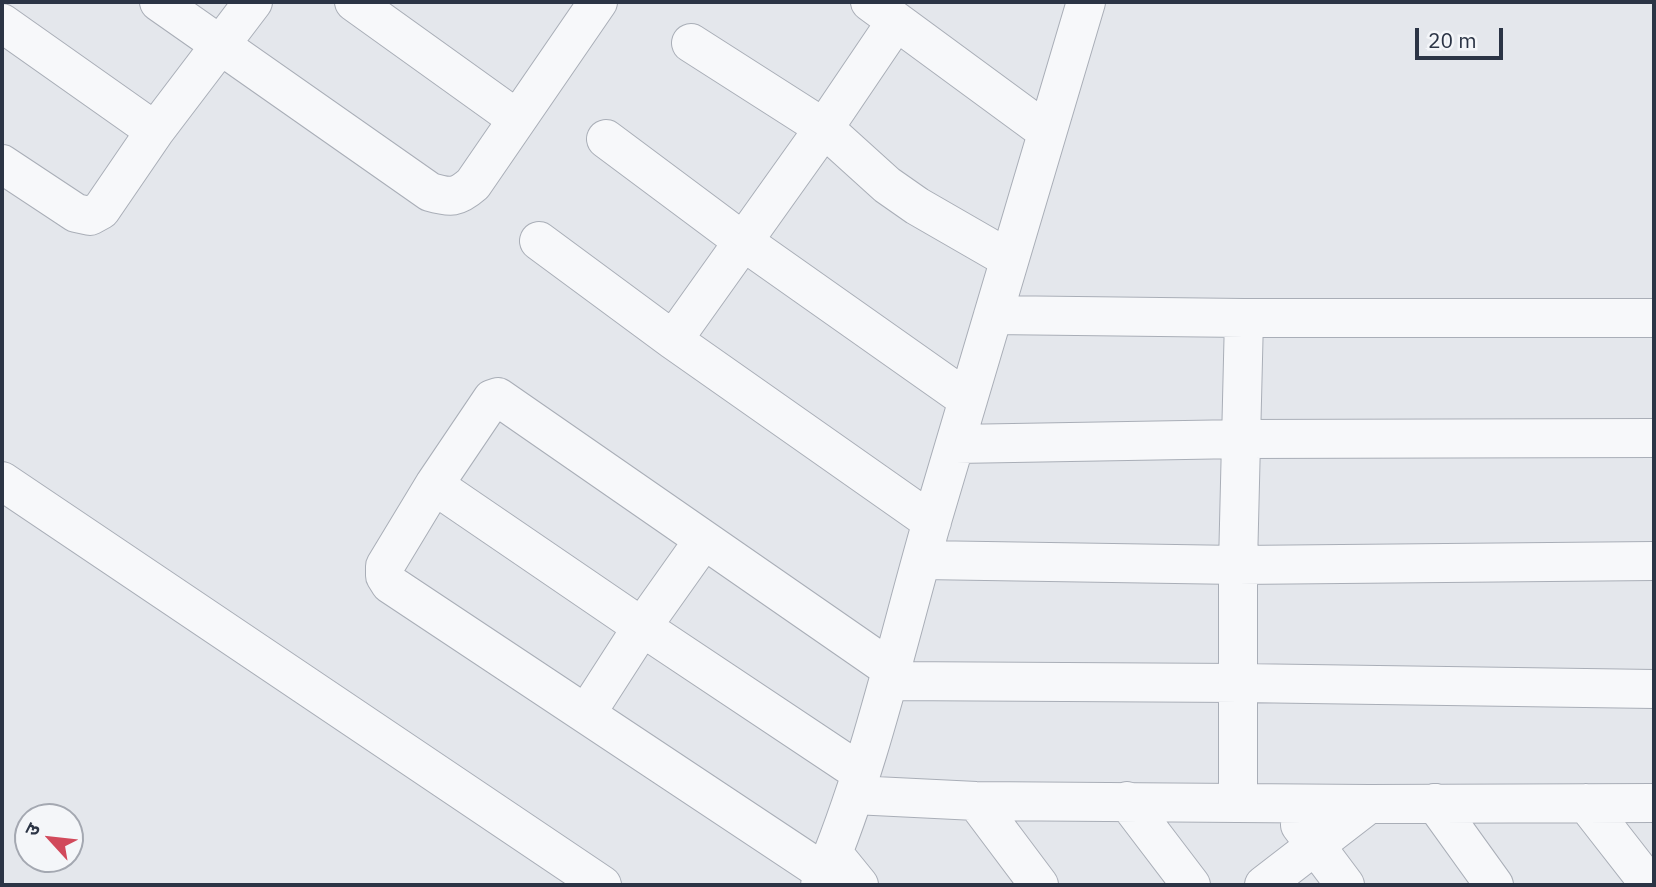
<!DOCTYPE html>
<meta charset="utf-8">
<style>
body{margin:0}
#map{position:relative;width:1656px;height:887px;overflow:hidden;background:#e4e7ec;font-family:"IBM Plex Sans","Noto Sans Devanagari",sans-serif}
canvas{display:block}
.frame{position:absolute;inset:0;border:4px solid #2b3445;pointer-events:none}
.north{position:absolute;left:14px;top:803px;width:70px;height:70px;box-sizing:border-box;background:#f4f6f9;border:2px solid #a4a8b1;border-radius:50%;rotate:297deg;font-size:19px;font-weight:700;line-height:28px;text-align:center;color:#2b3445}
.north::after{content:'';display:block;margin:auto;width:24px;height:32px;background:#d1495b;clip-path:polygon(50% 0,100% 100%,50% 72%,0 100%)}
.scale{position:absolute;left:1415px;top:28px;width:88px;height:32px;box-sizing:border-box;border:4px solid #2b3445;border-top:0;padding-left:9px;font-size:21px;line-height:24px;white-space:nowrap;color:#2b3445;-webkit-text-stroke:5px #f4f6f9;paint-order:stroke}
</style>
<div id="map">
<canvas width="1656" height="887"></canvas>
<div class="frame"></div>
<div class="north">उ</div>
<div class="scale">20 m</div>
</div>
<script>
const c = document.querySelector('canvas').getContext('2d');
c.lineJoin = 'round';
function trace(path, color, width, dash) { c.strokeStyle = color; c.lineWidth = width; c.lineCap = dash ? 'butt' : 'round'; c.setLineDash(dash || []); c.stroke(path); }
const minor = new Path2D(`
 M159,2L430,192C451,198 457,198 473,184L598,2
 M354,2L517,119
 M870,2L1047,132
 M2,23L155,131
 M691,43L824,128L887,185L917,206L1009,259
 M606,139L744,242L968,400
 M2,164L76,213L90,216L101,210L155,131L253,2
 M539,241L673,340L932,522
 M993,315L1244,318H1654
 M673,340L824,128L895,23
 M956,444L1242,439L1654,438
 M2,481L602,885
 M434,485L642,627L861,773
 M923,560L1238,565L1654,561
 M890,681L1240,683L1654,689
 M586,714L642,627L703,541
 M854,795L976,801L1369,804L1654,803
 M976,801L1039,885
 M1127,801L1191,885
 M1238,801V565L1244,318
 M1435,803L1494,885
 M1586,803L1650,885
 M1300,825L1345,885
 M833,853L859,885
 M825,873L390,584L385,576V566L434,485L492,399L498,397L892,670
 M820,885C870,768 897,643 932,521C982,347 1034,174 1086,2
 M1264,885L1369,804`);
trace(minor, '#a9aeb7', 40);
trace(minor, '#f7f8fa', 38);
</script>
